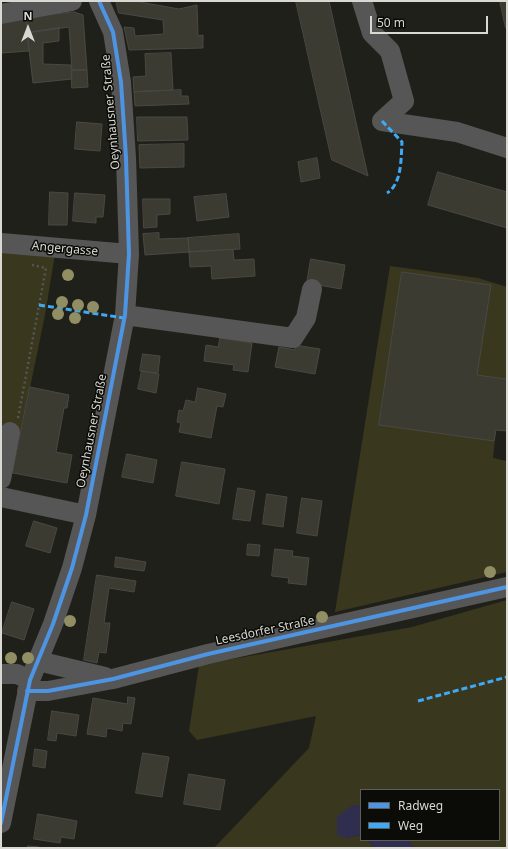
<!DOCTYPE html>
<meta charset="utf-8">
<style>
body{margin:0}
#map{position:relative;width:508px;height:849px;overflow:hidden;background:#20201b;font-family:"Noto Sans",sans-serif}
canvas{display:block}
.frame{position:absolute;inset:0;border:2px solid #d9d8d3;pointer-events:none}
.legend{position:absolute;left:360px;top:789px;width:140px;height:52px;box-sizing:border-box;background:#0b0b07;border:1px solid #5d5d59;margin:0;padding:5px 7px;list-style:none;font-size:12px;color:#d9d8d3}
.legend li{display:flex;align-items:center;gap:8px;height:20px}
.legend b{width:20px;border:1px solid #5d5d59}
.north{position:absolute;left:8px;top:8px;width:40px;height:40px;-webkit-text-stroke:3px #0b0b07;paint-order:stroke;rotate:0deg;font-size:11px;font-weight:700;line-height:16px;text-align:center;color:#d9d8d3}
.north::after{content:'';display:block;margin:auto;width:14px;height:18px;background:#d9d8d3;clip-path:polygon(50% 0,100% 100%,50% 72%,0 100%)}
.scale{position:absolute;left:370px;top:16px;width:118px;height:18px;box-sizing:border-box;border:2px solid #d9d8d3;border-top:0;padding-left:5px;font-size:12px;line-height:14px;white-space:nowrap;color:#d9d8d3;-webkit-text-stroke:3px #0b0b07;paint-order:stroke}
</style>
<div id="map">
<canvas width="508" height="849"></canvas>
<div class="frame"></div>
<ul class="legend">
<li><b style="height:5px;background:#4d94e3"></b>Radweg</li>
<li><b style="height:5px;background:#3fa9f5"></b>Weg</li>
</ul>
<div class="north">N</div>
<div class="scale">50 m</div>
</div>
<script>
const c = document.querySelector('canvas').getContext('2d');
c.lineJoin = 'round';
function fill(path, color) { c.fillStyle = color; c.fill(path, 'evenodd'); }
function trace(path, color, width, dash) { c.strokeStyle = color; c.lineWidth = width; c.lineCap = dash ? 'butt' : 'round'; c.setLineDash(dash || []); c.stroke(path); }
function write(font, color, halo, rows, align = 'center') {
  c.font = font + ' "Noto Sans",sans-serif'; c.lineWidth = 3; c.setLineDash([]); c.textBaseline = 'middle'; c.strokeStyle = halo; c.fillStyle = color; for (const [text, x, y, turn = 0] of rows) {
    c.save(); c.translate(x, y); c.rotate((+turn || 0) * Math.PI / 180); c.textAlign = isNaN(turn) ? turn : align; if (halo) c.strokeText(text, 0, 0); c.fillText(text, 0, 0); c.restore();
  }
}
fill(new Path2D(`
 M1,248L55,254L45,315L11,480L1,479Z
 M390,266L478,278L507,287V431L496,430L493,458L507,461V572L335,612Z
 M507,600V848H415L408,840H499V790H361V805H352L346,838L361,835V840H367L375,848H214L309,748L316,716L197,740L189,731L199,665L412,627Z`), '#39371e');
fill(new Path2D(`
 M352,805H361V835L346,838L337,835V817Z
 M367,840H408L415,848H375Z`), '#302e4f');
const building = new Path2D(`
 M116,1H134L179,9L197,5L198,36L203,35V48L129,50L124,27L134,28L135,36L164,34L163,20L119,13Z
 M296,1H329L368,176L332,160Z
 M500,1H507V28H506Z
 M74,12L83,15L87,70H72L69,27L27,33L26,18Z
 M26,18L29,51L1,53V20Z
 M59,28V41L43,43V64L71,65L72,79L33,83L27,33Z
 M171,53L173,90L134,92L133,77L146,76L145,54Z
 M72,70H87L88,87L72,88Z
 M181,90V96H188L189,104L135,106L134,92Z
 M137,117H187L188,140L138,141Z
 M77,122L102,124L100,151L75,149Z
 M184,144V167L140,168L139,145Z
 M317,158L320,178L301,182L298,162Z
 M438,172L507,192V228L428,205Z
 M50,192L68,193L67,225H49Z
 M75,193L105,195L103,217H96V223L73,221Z
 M226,194L229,217L197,221L194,197Z
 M143,199H170V214L157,215V227L144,228Z
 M159,233V239L188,238L189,252L145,255L143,234Z
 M239,234L240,249L189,252L188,238Z
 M233,250L234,260L254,259L255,276L212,279L211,266L190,267L189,252Z
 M311,259L345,265L341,289L307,283Z
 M402,272L491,285L477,375L506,379L507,369V431L496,430L494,441L379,425Z
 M220,338L252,343L248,372L233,370L234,365L204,361L206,345L218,347Z
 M295,345L320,349L315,374L275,367L279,347L295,350Z
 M143,354L160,356L158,373L140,371Z
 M142,371L159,374L156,393L138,389Z
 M30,387L69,395L67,408H64L56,452L72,455L67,483L13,473Z
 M198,388L226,394L223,407L217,406L211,438L179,432L181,423L177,422L179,410L183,411L186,400L195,402Z
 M127,454L157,460L153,483L122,477Z
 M182,462L225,469L219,504L176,496Z
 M238,488L255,491L250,521L233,519Z
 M267,494L287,497L283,527L263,524Z
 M302,498L322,501L317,536L297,533Z
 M34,521L57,528L50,553L26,546Z
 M248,544L260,545L259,556L247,555Z
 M275,549L293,551L292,556L309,558L306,585L288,583L289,578L272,576Z
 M116,557L146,562L144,571L115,567Z
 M97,575L136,581L134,592L109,588L104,623H110L106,653L99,652L97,663L84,660Z
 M12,602L34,609L24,640L2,633Z
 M128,697L135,698L131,724L123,723L122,731L107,728L106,737L87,734L93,698L127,704Z
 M52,711L79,715L76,736L57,733L56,741L48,740Z
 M35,749L47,751L45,768L33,766Z
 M143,753L169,757L162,797L136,793Z
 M189,774L225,780L220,810L184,804Z
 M38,814L77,821L74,839L61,837L60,843L34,839Z
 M28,846L39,847V848H27Z`);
fill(building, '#3c3b32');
trace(building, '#494844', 1);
trace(new Path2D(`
 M18,418L46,268L32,265`), '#565654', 2.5, [2, 3]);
trace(new Path2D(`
 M362,1L372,33L390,51L404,101L382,121
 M1,14L72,1
 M382,121L457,132L507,148
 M1,243L129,254
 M125,315L293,338L306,318L312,289
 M1,479L10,432
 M1,497L86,515
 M38,661L105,677
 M1,674H17L30,680
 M27,691H48L113,679L208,654L507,587
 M1,823L30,680L53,624L72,568L86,515L125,315L129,254L126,158L121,82L113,32L99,1`), '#565656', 20);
trace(new Path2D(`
 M382,121L402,142C401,158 402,184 387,193
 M39,305L124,318
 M418,701L507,677`), '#3fa9f5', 3, [6, 3]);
trace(new Path2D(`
 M27,691H48L113,679L208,654L507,587
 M1,823L30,680L53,624L72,568L86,515L125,315L129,254L126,158L121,82L113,32L99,1`), '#4d94e3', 4);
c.fillStyle = '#908e62';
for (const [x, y] of [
 [68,275],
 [62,302],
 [78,305],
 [93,307],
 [58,314],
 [75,318],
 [490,572],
 [322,617],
 [70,621],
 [11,658],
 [28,658]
]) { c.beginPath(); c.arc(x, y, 6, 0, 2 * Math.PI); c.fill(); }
write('12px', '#d9d8d3', '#0b0b07', [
 ["Oeynhausner Straße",111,112,-95],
 ["Angergasse",65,249,5],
 ["Oeynhausner Straße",92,431,-79],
 ["Leesdorfer Straße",265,631,-12]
]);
</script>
